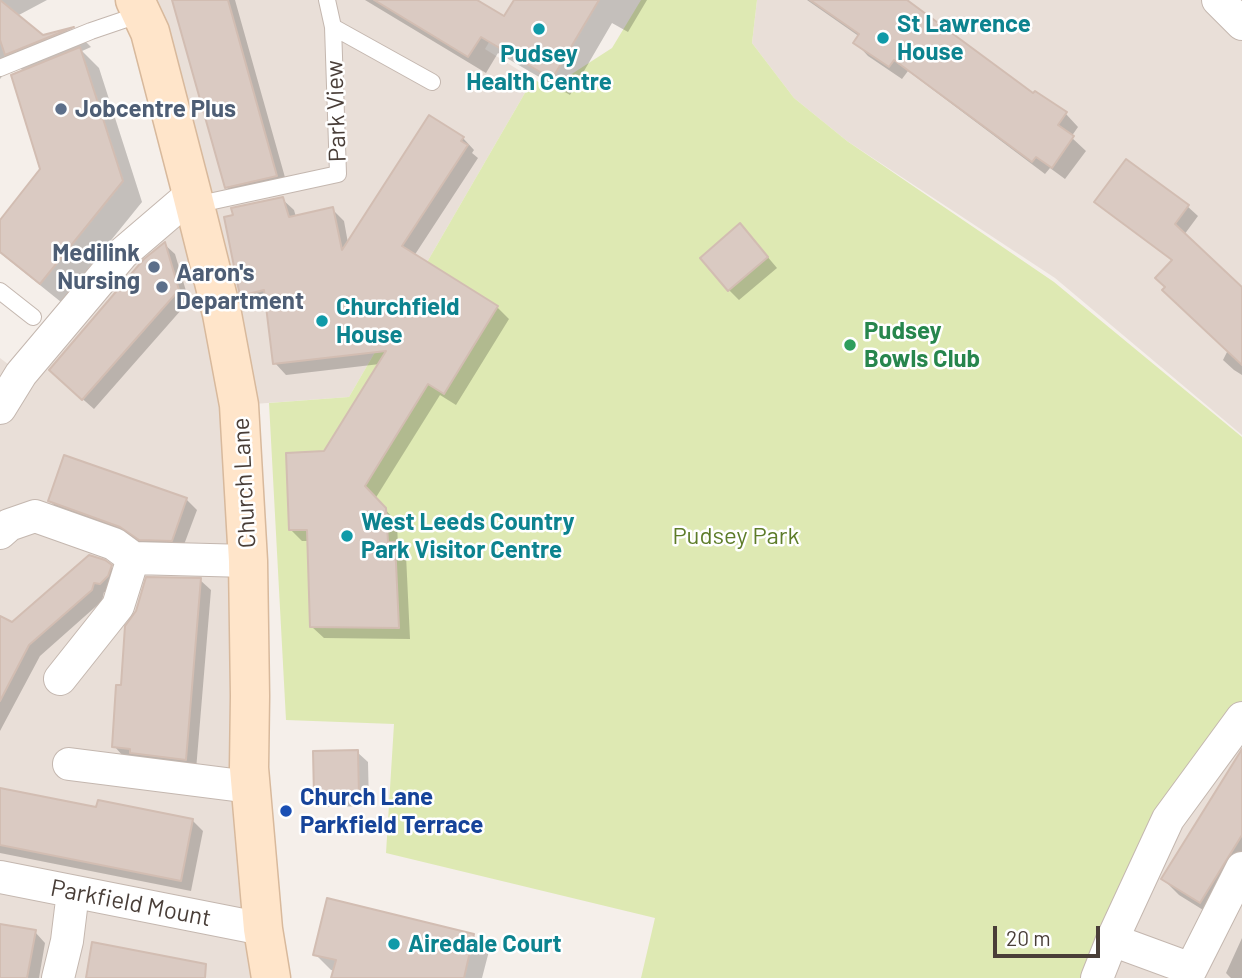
<!DOCTYPE html>
<style>
body{margin:0}
#map{position:relative;width:1242px;height:978px;overflow:hidden;background:#f5efea;font-family:Barlow,sans-serif}
canvas{display:block}
.scale{position:absolute;left:993px;top:926px;width:107px;height:32px;box-sizing:border-box;border:4px solid #493e38;border-top:0;padding-left:9px;font-size:21px;line-height:24px;white-space:nowrap;color:#493e38;-webkit-text-stroke:5px #fff;paint-order:stroke}
</style>
<div id="map">
<canvas width="1242" height="978"></canvas>
<div class="scale">20 m</div>
</div>
<script>
const c = document.querySelector('canvas').getContext('2d');
c.lineJoin = 'round';
function fill(path, color) { c.fillStyle = color; c.fill(path, 'evenodd'); }
function trace(path, color, width, dash) { c.strokeStyle = color; c.lineWidth = width; c.lineCap = dash ? 'butt' : 'round'; c.setLineDash(dash || []); c.stroke(path); }
function write(font, color, halo, rows, align = 'center') {
  c.font = font + ' Barlow,sans-serif'; c.lineWidth = 5; c.setLineDash([]); c.textBaseline = 'middle'; c.strokeStyle = halo; c.fillStyle = color; for (const [text, x, y, turn = 0] of rows) {
    c.save(); c.translate(x, y); c.rotate((+turn || 0) * Math.PI / 180); c.textAlign = isNaN(turn) ? turn : align; if (halo) c.strokeText(text, 0, 0); c.fillText(text, 0, 0); c.restore();
  }
}
fill(new Path2D(`
 M135,0H514L485,49L533,79L349,397L240,405L271,978H0V358L21,374L192,194Z
 M757,0H1242V435L1055,278L847,141L794,98L752,43Z
 M1242,718V978H1097Z`), '#e9dfd8');
fill(new Path2D(`
 M641,0H757L752,43L794,98L847,141L1054,282L1242,437V718L1097,978H641L655,918L386,853L394,724L286,720L269,403L349,397L533,79L550,88L612,48Z`), '#dee9b3');
fill(new Path2D(`
 M0,0H47L17,16L43,37L73,29L91,47L82,51L99,68L142,202L61,302L0,253V223L42,169L24,72L14,62L0,79Z
 M174,0H235L288,188L238,198L226,187Z
 M365,0H474L505,19L516,0H647L628,32L612,23L570,95L498,53L486,73Z
 M807,0H903L1034,96L1066,114L1078,127L1071,137L1086,151L1065,179L1050,168L1045,174L908,71L902,79L868,56L856,43L860,37Z
 M463,138L474,150L472,153L478,158L414,256L497,307L509,319L456,405L440,395L375,499L397,522L398,547L406,555L410,639L324,638L312,627L309,541H302L290,529L325,453L380,364L286,375L275,363L267,303L253,306L242,295L282,199L294,210L296,217L332,209L344,221L348,243Z
 M1096,202L1187,206L1198,216L1184,235L1242,289V375L1234,370L1223,360L1228,350L1173,261L1107,212Z
 M750,236L777,268L739,300L729,290Z
 M164,244L175,254L189,301L94,409L61,380Z
 M186,499L197,510L182,550H151L132,537L60,511L50,501Z
 M110,566L121,577L111,593L104,592L102,601L40,656L0,731V631Z
 M200,580L211,590L196,770L124,757L114,746L122,687Z
 M357,752L368,762L369,806L327,807L316,796Z
 M1242,762V875L1216,918L1179,895L1163,879Z
 M0,789L97,809L192,820L203,831L191,891L0,853Z
 M0,926L35,932L45,943L39,978H0Z
 M473,935L489,951L482,978H333L335,971L331,970L315,954Z
 M1242,938V978H1231L1226,973Z`), '#0003');
const building = new Path2D(`
 M0,0L43,35L74,27L5,55L0,40Z
 M172,0H228L277,176L225,188Z
 M374,0H477L504,16L514,0H599L552,79L481,37L468,57Z
 M810,0H907L1033,93L1035,91L1067,112L1058,125L1074,136L1052,168L1036,157L1032,162L894,60L889,67L853,43L859,34Z
 M80,47L123,181L40,284L0,252V220L40,169L11,75Z
 M429,115L464,137L461,141L468,145L402,246L498,306L444,394L428,384L365,486L386,508L388,542H395L399,628L310,627L307,530H289L286,453L324,451L386,351L273,364L264,290L240,296L224,217L233,215L231,208L283,197L289,217L333,207L342,250Z
 M1126,159L1189,205L1175,224L1242,287V365L1162,290L1165,287L1155,278L1172,260L1094,202Z
 M740,223L768,257L728,291L700,258Z
 M165,242L179,290L82,400L49,370L144,259Z
 M64,455L187,498L172,541L139,540L120,527L48,501Z
 M89,555L105,560L112,565L108,576L100,584L94,583L92,590L29,645L0,701V616L12,622Z
 M146,577L201,578L186,760L130,753V749L112,747L116,685H121L125,626L136,611Z
 M1242,749V835L1200,903L1161,879Z
 M358,750L359,796L314,797L313,751Z
 M0,788L96,807L98,800L193,819L181,881L0,845Z
 M327,898L474,934L464,978H331L336,960L313,955Z
 M0,924L36,930L27,978H0Z
 M92,942L206,964L205,978H86Z`);
fill(building, '#dacac2');
trace(building, '#d2bdb2', 2);
const lane = new Path2D(`
 M333,27L432,82
 M0,68L91,31L141,14
 M195,205L338,174L333,27L327,0
 M0,291L33,317`);
const street = new Path2D(`
 M1218,0L1242,24
 M0,408L21,374L123,253L192,194
 M0,533L9,525L35,516L114,544L133,558
 M133,558L248,561
 M60,679L118,606L133,558
 M69,764L250,787
 M0,877L263,929
 M1112,940L1191,969L1242,868
 M58,978L67,941L73,892
 M1097,978L1112,940L1168,819L1242,718`);
const secondary = new Path2D(`
 M135,0L150,32L192,194L222,314L239,405L248,561L250,696L249,768L263,929L271,978`);
trace(lane, '#c4b7af', 18);
trace(street, '#c4b7af', 34);
trace(secondary, '#d8b99c', 41);
trace(lane, '#fff', 16);
trace(street, '#fff', 32);
trace(secondary, '#ffe5ca', 38);
for (const [x, y, r, color] of [
 [539,29,7,"#0f9aa8"],
 [883,38,7,"#0f9aa8"],
 [61,109,7,"#5c6f8a"],
 [154,267,7,"#5c6f8a"],
 [162,287,7,"#5c6f8a"],
 [322,321,7,"#0f9aa8"],
 [850,345,7,"#2e9e5b"],
 [347,536,7,"#0f9aa8"],
 [286,811,7,"#1a4fb4"],
 [394,944,7,"#0f9aa8"]
]) { const dot = new Path2D(); dot.arc(x, y, r, 0, 2 * Math.PI); c.fillStyle = color; c.fill(dot); trace(dot, '#fff', 2.5); }
write('bold 24px', '#0d838f', '#fff', [
 ["St Lawrence",897,24],
 ["House",897,52],
 ["Pudsey",539,54,"center"],
 ["Health Centre",539,82,"center"],
 ["Churchfield",336,307],
 ["House",336,335],
 ["West Leeds Country",361,522],
 ["Park Visitor Centre",361,550],
 ["Airedale Court",408,944]
], 'left');
write('bold 24px', '#4e5e75', '#fff', [
 ["Jobcentre Plus",75,109],
 ["Medilink",140,253,"right"],
 ["Nursing",140,281,"right"],
 ["Aaron's",176,273],
 ["Department",176,301]
], 'left');
write('24px', '#493e38', '#fff', [
 ["Park View",336,111,-92],
 ["Church Lane",244,483,-93],
 ["Parkfield Mount",131,903,11]
]);
write('bold 24px', '#27864d', '#fff', [
 ["Pudsey",864,331],
 ["Bowls Club",864,359]
], 'left');
write('24px', '#5d7c29', '#fff', [
 ["Pudsey Park",736,536]
]);
write('bold 24px', '#164399', '#fff', [
 ["Church Lane",300,797],
 ["Parkfield Terrace",300,825]
], 'left');
</script>
